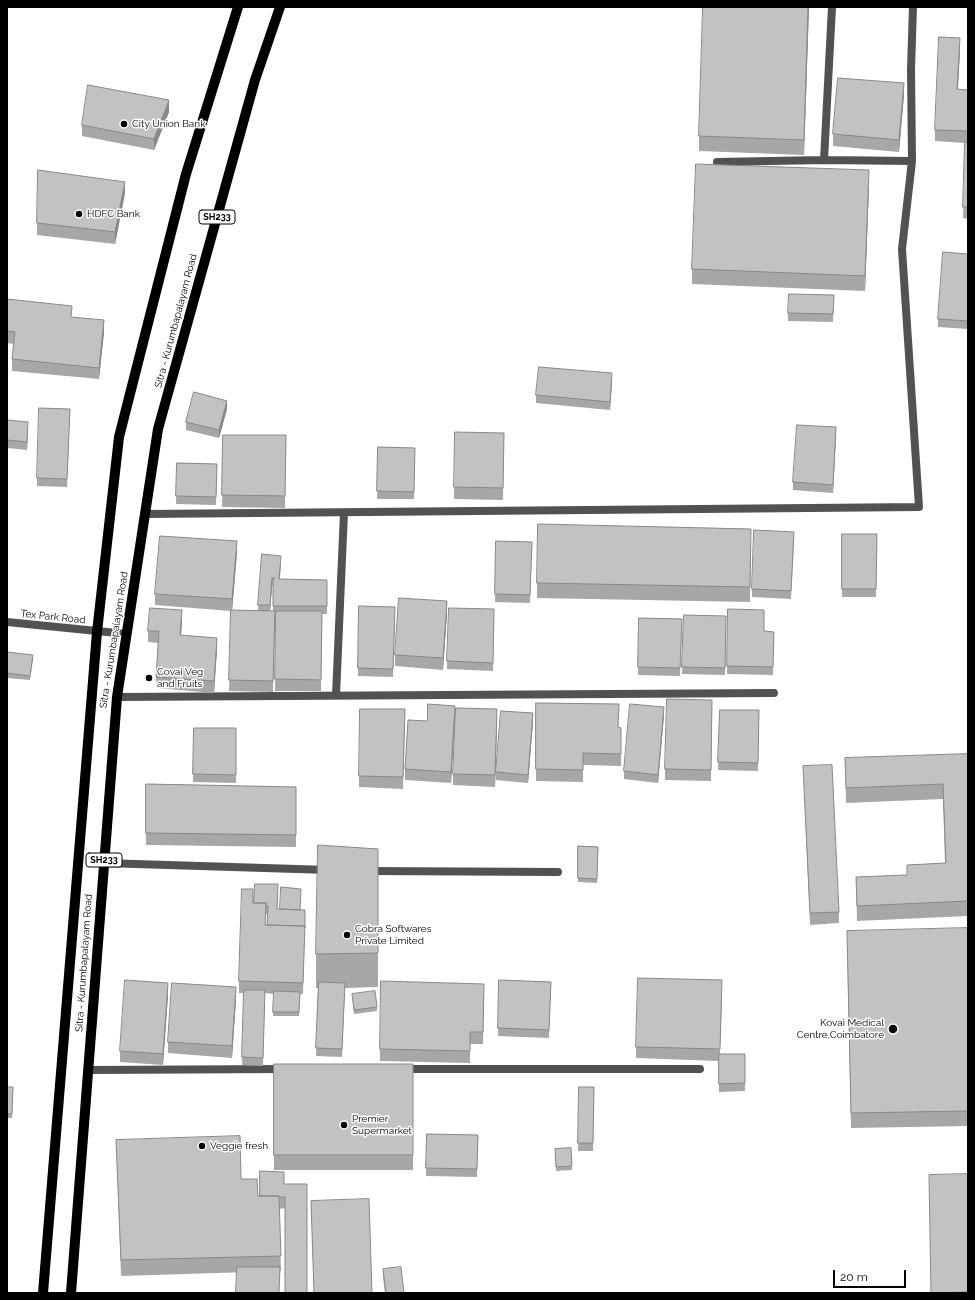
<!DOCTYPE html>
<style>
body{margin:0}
#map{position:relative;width:975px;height:1300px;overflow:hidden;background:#fff;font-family:Raleway,sans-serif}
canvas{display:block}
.frame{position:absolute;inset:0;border:8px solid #000;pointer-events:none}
.scale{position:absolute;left:833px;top:1270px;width:73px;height:18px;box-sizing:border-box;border:2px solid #000;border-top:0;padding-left:5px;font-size:12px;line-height:14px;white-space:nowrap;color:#000;-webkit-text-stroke:3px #fff;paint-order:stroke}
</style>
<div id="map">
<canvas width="975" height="1300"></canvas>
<div class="frame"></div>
<div class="scale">20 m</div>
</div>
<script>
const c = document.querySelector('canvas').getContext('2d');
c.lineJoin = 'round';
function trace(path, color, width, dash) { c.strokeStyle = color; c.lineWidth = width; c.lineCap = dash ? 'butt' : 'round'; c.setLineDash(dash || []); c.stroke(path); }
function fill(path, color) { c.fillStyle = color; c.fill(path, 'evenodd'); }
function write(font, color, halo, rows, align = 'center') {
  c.font = font + ' Raleway,sans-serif'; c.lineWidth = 3; c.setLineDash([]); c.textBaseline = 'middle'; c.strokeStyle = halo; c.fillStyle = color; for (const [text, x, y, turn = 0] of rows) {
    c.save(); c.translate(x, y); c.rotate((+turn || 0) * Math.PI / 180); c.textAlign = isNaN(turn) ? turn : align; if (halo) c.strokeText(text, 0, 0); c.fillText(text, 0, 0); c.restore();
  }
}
trace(new Path2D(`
 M824,160L912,161
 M717,162L824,160L832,7
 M146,514L919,507L902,249L912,161L911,69L913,7
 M336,695L344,513
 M117,697L774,693
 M103,863L329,870
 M368,871L558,872
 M403,1069H700
 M88,1070L285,1069`), '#525252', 8);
trace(new Path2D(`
 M7,622L127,634`), '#525252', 8);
trace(new Path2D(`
 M43,1293L97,632L119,437L186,174L238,7
 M71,1293L117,697L158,429L255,80L280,7`), '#000', 10);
fill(new Path2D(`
 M809,7L804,155L699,151V136Z
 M960,50L958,89L968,90V219L963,218L965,143L935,141V130Z
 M904,95L899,152L833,146V134Z
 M169,112L154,150L82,136V125Z
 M869,185L865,291L692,284V269Z
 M125,193L115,244L37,235V223Z
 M968,254V329L938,327V319Z
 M834,295L833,322L788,321V313Z
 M7,299L72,317L104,332L99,379L12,371V359L14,344L7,343Z
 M612,381L610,410L536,403V395Z
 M70,409L67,487L37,486V478Z
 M227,409L219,438L186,430V422Z
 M7,420L28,430L27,450L7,448Z
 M504,433L503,500L454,499V487Z
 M223,435H286L285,508L222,507Z
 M836,435L833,493L793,490V482Z
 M378,447L415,448L414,499H377Z
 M177,463L217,464L216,505L176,504Z
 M842,534H877L876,597H842Z
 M794,539L791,599L752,597V589Z
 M496,541L532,542L530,603L495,602Z
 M751,544L750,602L537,598V583Z
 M237,553L232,610L258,611L262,554L281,564L280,579L327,580V614H322L321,691H275L276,614H275L273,692L229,691L231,611L155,605V594ZM272,586H273V611H270Z
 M359,606L395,615L393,677L358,676Z
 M494,609L493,671L447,669V661Z
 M728,609L764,631L774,632L773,675L727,674Z
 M447,613L443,670L395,666V655Z
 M684,615L726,624L725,675L682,674Z
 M639,618L682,619L680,676L638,675Z
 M182,621L181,635L217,649L214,693L156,688V677L158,643L148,642V631Z
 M7,652L33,659L30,680L7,678Z
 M536,703L618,727L621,728V766L583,765V782L536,781Z
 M720,710H759L758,771L718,770Z
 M712,711L711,781L665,780V769Z
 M664,715L658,783L624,779V771Z
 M455,717L451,783L405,780V769L427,721Z
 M405,721L403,789L359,787V776Z
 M497,721L495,787L453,785V774Z
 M533,721L528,783L496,780V772Z
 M194,728H236V783L193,782Z
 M968,754V916L857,921L856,877L907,875V865L945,863L943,799L846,803L845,758Z
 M803,766L839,912V923L810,925Z
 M146,784L296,787V847L146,845Z
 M578,846L598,847L597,883L578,882Z
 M378,849V987L345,988L342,1057L316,1056L318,988H316V954Z
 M255,884L278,909L305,910L303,994H300L299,1016H273L274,994L265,993L263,1066L242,1065L244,993H239V981L253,903H254ZM266,914H268L267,925H265Z
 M968,928V1126L851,1128L847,946Z
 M499,980L551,982L549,1038L498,1036Z
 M722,992L720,1054H745V1091L719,1092V1061L636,1058V1047Z
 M352,994L377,1007V1011L354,1014Z
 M168,995L163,1065L120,1062V1051Z
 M484,995L483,1044H470V1063L380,1061V1049Z
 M236,999L232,1058L168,1053V1042Z
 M274,1064H413V1170H274Z
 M7,1087H13L12,1118H7V1129Z
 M579,1087H594L593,1151H578Z
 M427,1134L478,1135L477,1177L426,1176Z
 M116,1140L241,1179L258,1196H260L284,1184H307L285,1208L279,1209L281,1271L121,1276Z
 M571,1148L572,1170L556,1171L555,1149Z
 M311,1201L372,1293H314Z
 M383,1269L404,1293H385L383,1277Z`), '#a7a7a7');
fill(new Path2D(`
 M808,7H809L804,155V140Z
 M960,38V50L957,101V89Z
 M904,83V95L899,152V140Z
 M169,100V112L154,150V139Z
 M869,170V185L865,291V276Z
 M125,182V193L115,244V232Z
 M104,320V332L99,379V368Z
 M612,373V381L610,410V402Z
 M227,401V409L219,438V430Z
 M28,422V430L27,450V442Z
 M836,427V435L833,493V485Z
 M237,541V553L232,611V599Z
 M272,578V586L270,613V605Z
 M447,601V613L443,670V658Z
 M182,610V621L180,647V635Z
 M217,638V649L214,693V681Z
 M455,706V717L451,783V772Z
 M664,707V715L658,783V775Z
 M497,709V721L495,787V775Z
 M533,713V721L528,783V775Z
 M168,983V995L163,1065V1054Z
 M236,987V999L232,1058V1046Z`), '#888');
const building = new Path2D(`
 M703,7H808L804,140L699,136Z
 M939,37L960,38L957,89L968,90V131L935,130Z
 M838,78L904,83L899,140L833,134Z
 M88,85L169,100L154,139L82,125Z
 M965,142H968V207H963Z
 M696,164L869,170L865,276L692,269Z
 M38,170L125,182L115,232L37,223Z
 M943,252L968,254V321L938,319Z
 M789,294L834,295L833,314L788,313Z
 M7,299L72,306L71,317L104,320L99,368L12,359L15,332L7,331Z
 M539,367L612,373L610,402L536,395Z
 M194,392L227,401L219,430L186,422Z
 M39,408L70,409L67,479L37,478Z
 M7,420L28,422L27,442L7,440Z
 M797,425L836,427L833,485L793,482Z
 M455,432L504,433L503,488L454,487Z
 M223,435H286L285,496L222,495Z
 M378,447L415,448L414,492L377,491Z
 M177,463L217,464L216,497L176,496Z
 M538,524L751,529L750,587L537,583Z
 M754,530L794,532L791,591L752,589Z
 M842,534H877L876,589H842Z
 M160,536L237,541L232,599L155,594Z
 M496,541L532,542L530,595L495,594Z
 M262,554L281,556L279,579L327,580V606H273V579L275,578H272L270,605H258Z
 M399,598L447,601L443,658L395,655Z
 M359,606L395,607L393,669L358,668Z
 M150,608L182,610L180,635L217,638L214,681L156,677L159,631H148Z
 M449,608L494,609L493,663L447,661Z
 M728,609L764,610V631L774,632L773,667L727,666Z
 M231,610L275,611L273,681L229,680Z
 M276,611H322L321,680L275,679Z
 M684,615L726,616L725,668L682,667Z
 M639,618L682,619L680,668L638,667Z
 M7,652L33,655L30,676L7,673Z
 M667,699L712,700L711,770L665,769Z
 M536,703L619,704L618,727L621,728V754L583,753V770L536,769Z
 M428,704L455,706L451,772L405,769L408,720L427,721Z
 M630,704L664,707L658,775L624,771Z
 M456,708L497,709L495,775L453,774Z
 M360,709H405L403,777L359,776Z
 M720,710H759L758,763L718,762Z
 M501,711L533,713L528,775L496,772Z
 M194,728H236V775L193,774Z
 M968,754V901L857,906L856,877L907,875V865L946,863L943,784L846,788L845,758Z
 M832,765L839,912L810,913L803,766Z
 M146,784L296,787V835L146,833Z
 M318,845L378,849V953L316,954Z
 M578,846L598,847L597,879L578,878Z
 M255,884H278L277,909L305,910V928V926L267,925L268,906H266V903H254Z
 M281,887L301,889L300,910L280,909Z
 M242,889H253V903H266L265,925L305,926L303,983L239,981Z
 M968,928V1111L851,1113L847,931Z
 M638,978L722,980L720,1049L636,1047Z
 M125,980L168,983L163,1054L120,1051Z
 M499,980L551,982L549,1030L498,1028Z
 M381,981L484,984L483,1032H470V1051L380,1049Z
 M319,982L345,983L342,1049L316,1048Z
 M172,983L236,987L232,1046L168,1042Z
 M244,990H265L263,1058L242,1057Z
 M274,991L300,992L299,1012H273Z
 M375,991L377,1007L354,1010L352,994Z
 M719,1054H745V1083L719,1084Z
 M274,1064H413V1155H274Z
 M7,1087H13L12,1114H7Z
 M579,1087H594L593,1143H578Z
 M427,1134L478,1135L477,1169L426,1168Z
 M240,1136L241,1179H257L258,1196H279L281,1256L121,1260L116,1140Z
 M571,1148L572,1166L556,1167L555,1149Z
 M260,1171L284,1172V1184H307V1293H285V1197H279V1196H260Z
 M968,1174V1292L931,1293L929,1175Z
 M369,1199L372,1293H314L311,1201Z
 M237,1267H280L279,1293H236Z
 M401,1267L404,1293H386L383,1269Z`);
fill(building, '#c2c2c2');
trace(building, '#888', 1);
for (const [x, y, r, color] of [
 [124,124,4,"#000"],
 [79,214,4,"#000"],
 [149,678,4,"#000"],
 [347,935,4,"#000"],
 [893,1029,5,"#000"],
 [344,1125,4,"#000"],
 [202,1146,4,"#000"]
]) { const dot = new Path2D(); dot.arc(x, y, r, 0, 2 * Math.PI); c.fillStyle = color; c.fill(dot); trace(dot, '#fff', 1.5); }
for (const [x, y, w] of [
 [217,217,36],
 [104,860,36]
]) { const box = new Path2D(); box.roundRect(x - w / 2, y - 7, w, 14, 3); c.fillStyle = '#fff'; c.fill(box); trace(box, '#000', 1); }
write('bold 9px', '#000', null, [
 ["SH233",217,217],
 ["SH233",104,860]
]);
write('10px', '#000', '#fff', [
 ["City Union Bank",132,124],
 ["HDFC Bank",87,214],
 ["Covai Veg",157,672],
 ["and Fruits",157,684],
 ["Cobra Softwares",355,929],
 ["Private Limited",355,941],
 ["Kovai Medical",884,1023,"right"],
 ["Centre,Coimbatore",884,1035,"right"],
 ["Premier",352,1119],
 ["Supermarket",352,1131],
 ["Veggie fresh",210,1146]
], 'left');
write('10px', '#000', '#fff', [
 ["Sitra - Kurumbapalayam Road",176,321,-75],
 ["Tex Park Road",53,617,6],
 ["Sitra - Kurumbapalayam Road",114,640,-81],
 ["Sitra - Kurumbapalayam Road",84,963,-86]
]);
</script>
